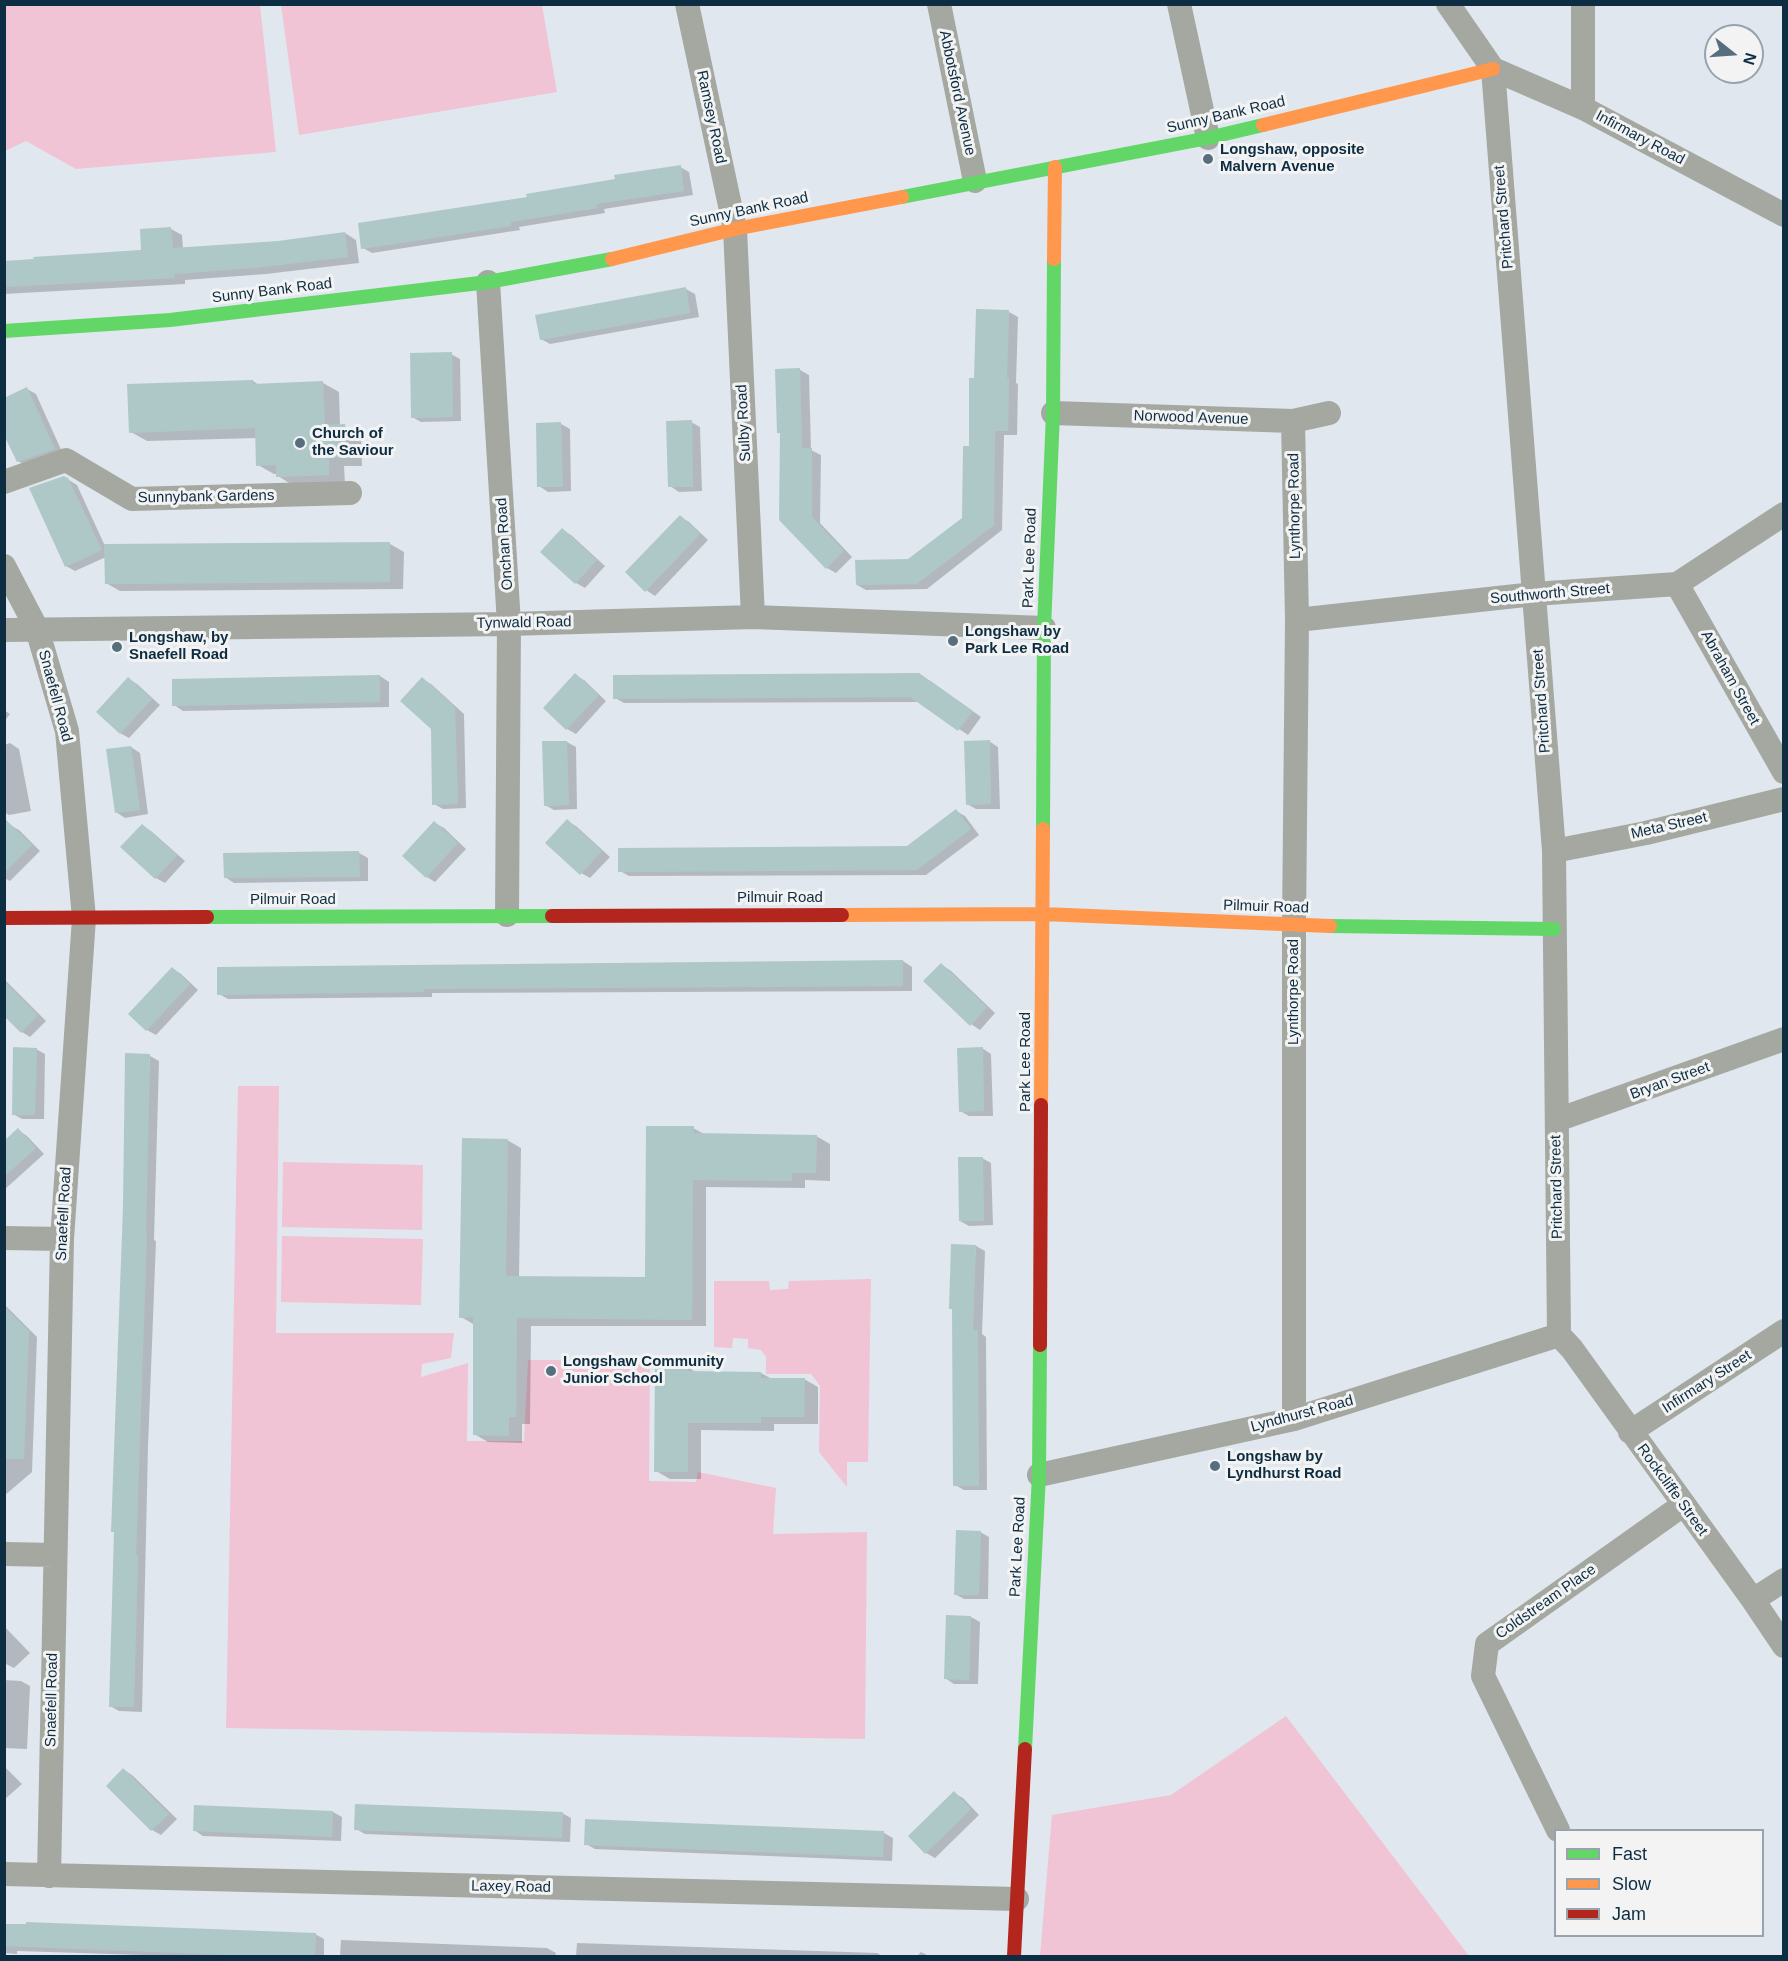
<!DOCTYPE html>
<style>
body{margin:0}
#map{position:relative;width:1788px;height:1961px;overflow:hidden;background:#e0e7ee;font-family:Helvetica,sans-serif}
canvas{display:block}
.frame{position:absolute;inset:0;border:6px solid #0d2d43;pointer-events:none}
.legend{position:absolute;left:1554px;top:1829px;width:210px;height:108px;box-sizing:border-box;background:#f3f3f3;border:2px solid #97a4ad;margin:0;padding:8px 10px;list-style:none;font-size:18px;color:#0d2d43}
.legend li{display:flex;align-items:center;gap:12px;height:30px}
.legend b{width:30px;border:2px solid #97a4ad}
.north{position:absolute;left:1704px;top:24px;width:60px;height:60px;box-sizing:border-box;background:#f3f3f3;border:2px solid #97a4ad;border-radius:50%;rotate:107deg;font-size:16px;font-weight:700;line-height:24px;text-align:center;color:#0d2d43}
.north::after{content:'';display:block;margin:auto;width:21px;height:27px;background:#576e7f;clip-path:polygon(50% 0,100% 100%,50% 72%,0 100%)}
</style>
<div id="map">
<canvas width="1788" height="1961"></canvas>
<div class="frame"></div>
<ul class="legend">
<li><b style="height:8px;background:#63d668"></b>Fast</li>
<li><b style="height:8px;background:#ff974d"></b>Slow</li>
<li><b style="height:8px;background:#b3261e"></b>Jam</li>
</ul>
<div class="north">N</div>
</div>
<script>
const c = document.querySelector('canvas').getContext('2d');
c.lineJoin = 'round';
function fill(path, color) { c.fillStyle = color; c.fill(path, 'evenodd'); }
function trace(path, color, width, dash) { c.strokeStyle = color; c.lineWidth = width; c.lineCap = dash ? 'butt' : 'round'; c.setLineDash(dash || []); c.stroke(path); }
function write(font, color, halo, rows, align = 'center') {
  c.font = font + ' Helvetica,sans-serif'; c.lineWidth = 6; c.setLineDash([]); c.textBaseline = 'middle'; c.strokeStyle = halo; c.fillStyle = color; for (const [text, x, y, turn = 0] of rows) {
    c.save(); c.translate(x, y); c.rotate((+turn || 0) * Math.PI / 180); c.textAlign = isNaN(turn) ? turn : align; if (halo) c.strokeText(text, 0, 0); c.fillText(text, 0, 0); c.restore();
  }
}
fill(new Path2D(`
 M5,4L260,5L276,152L76,169L26,141L5,151Z
 M281,5H542L557,92L299,135Z
 M238,1086H279L276,1333H454L451,1358L422,1364L421,1377L468,1363L467,1441H524L528,1360H650L649,1481L696,1482L698,1472L776,1488L773,1534L867,1532L865,1739L226,1728Z
 M283,1162L423,1165L422,1230L282,1227Z
 M282,1236L423,1239L421,1305L281,1302Z
 M871,1279L868,1462H847V1487L819,1452L820,1386L811,1374H766V1357L761,1350L748,1348V1339L733,1338L732,1348L714,1347V1281H769L770,1290L788,1289L789,1281Z
 M1286,1716L1469,1956H1040L1052,1815L1171,1795Z`), '#f0c4d5');
fill(new Path2D(`
 M680,167L689,172L693,195L604,209L605,213L519,227L520,230L372,253L363,248L529,199Z
 M171,229L182,235L183,249L278,242L345,233L356,240L359,263L266,274L185,280V284L4,294V263L143,251Z
 M686,289L695,294L699,317L550,344L541,339Z
 M1009,312L1018,317L1016,383L1018,384L1017,435H1004L1002,530L927,589L866,590L857,585L909,561L964,519L970,447Z
 M451,354L460,359L461,421L421,422L412,417Z
 M777,370H800L809,375L811,450L821,455L820,523L852,557L836,573L827,568L781,519L782,435L778,432Z
 M253,381L259,385L323,383L339,392L340,426H344L361,435L362,466H344L345,484L294,486L278,476V474H274L258,465L257,438L147,441L131,432Z
 M27,389L36,394L63,454L27,466L18,461Z
 M691,422L700,427L702,491L679,492L670,486Z
 M561,424L570,429L571,491L548,492L539,486Z
 M64,477L77,485L105,546L390,544L404,552L403,589L120,591L106,583V557L75,571L66,566Z
 M681,517L689,522L708,540L655,596L646,590Z
 M562,530L571,535L605,566L585,588L576,583L542,552Z
 M575,675L584,680L606,701L576,734L567,729Z
 M380,676L389,682V707L183,711L174,705Z
 M129,679L137,684L160,705L129,738L120,733Z
 M422,679L431,684L464,714L466,808L443,809L434,804L432,728Z
 M929,680L981,717L968,735L919,702L624,703L615,698Z
 M4,710L10,714L4,722Z
 M989,741L998,747L1000,809H976L967,804Z
 M567,742L576,747L577,809L554,810L545,805Z
 M10,743L19,749L31,811L9,815L4,812V745Z
 M131,747L140,753L148,814L125,818L116,812Z
 M956,811L965,816L979,835L926,875L629,876L620,871L907,848Z
 M567,821L576,826L610,857L590,878L581,873Z
 M435,823L444,828L466,849L435,882L427,877Z
 M10,825L19,830L40,851L10,881L4,878V830Z
 M142,825L151,831L185,861L165,883L156,878L123,847Z
 M359,853L368,858V881L234,883L225,877Z
 M903,961L912,967V991L432,993V997L228,999L219,994Z
 M941,965L950,970L995,1013L980,1030L971,1024Z
 M172,968L181,974L198,990L156,1035L147,1030L130,1014Z
 M4,979L46,1021L30,1037L22,1032L4,1014Z
 M982,1048L991,1054L993,1116H969L960,1111Z
 M36,1049L45,1054L44,1119H22L13,1114Z
 M150,1056L159,1061L154,1240L156,1241L148,1447L142,1712L119,1711L110,1706Z
 M693,1128L706,1135L816,1136L830,1144V1181L805,1180V1188L706,1187V1326H531L530,1424H522V1443L488,1442L474,1434L475,1325L461,1317L507,1140L521,1148L519,1278L647,1279Z
 M18,1130L27,1136L44,1154L4,1190V1143Z
 M982,1158L991,1163L993,1225L969,1226L960,1221Z
 M976,1246L985,1251L982,1334L986,1337L987,1490H964L955,1485Z
 M4,1304L37,1337L32,1472L4,1496Z
 M688,1367L697,1373H761L772,1379H804L818,1387V1424H774V1431L701,1430V1479H670L656,1471Z
 M980,1532L989,1537L988,1599H964L955,1594Z
 M971,1617L980,1622L978,1684H954L945,1678Z
 M4,1626L30,1653L14,1668L4,1663Z
 M4,1680L21,1681L30,1686L27,1749L4,1748Z
 M4,1766L22,1784L4,1800Z
 M124,1770L132,1775L177,1819L161,1835L152,1830L108,1786Z
 M954,1793L963,1798L979,1815L935,1858L926,1853L910,1836Z
 M333,1812L342,1817L341,1841L203,1836L194,1830Z
 M562,1813L571,1818L570,1842L365,1834L356,1829Z
 M884,1833L893,1838L892,1861L595,1849L586,1844Z
 M4,1925L315,1934L324,1939V1956H174L17,1951V1954L4,1953Z
 M341,1940L547,1948L556,1953L555,1956H340Z
 M577,1943L877,1953L883,1956H576Z
 M921,1952L929,1956H917Z`), '#0003');
fill(new Path2D(`
 M681,165L684,191L596,204L597,208L511,222V226L361,249L358,223L527,197L526,194L615,179L614,175Z
 M171,227L173,248L278,241L345,232L348,257L254,268L174,274L175,278L4,287V261L34,259L33,257L141,250L140,229Z
 M686,287L690,313L540,340L535,315Z
 M976,309L1009,310L1007,378H1009L1008,431H995L994,525L917,584L856,585L855,560L908,559L962,518L963,446H969V378H974Z
 M452,352L453,417L411,418L410,353Z
 M800,368L802,448H812V517L844,551L826,569L779,520L780,433H777L775,369Z
 M253,380V384L323,381L325,425L345,424L346,457L329,458V475L276,477V465L256,466L255,428L129,433L127,384Z
 M27,387L55,449L17,462L4,435V398Z
 M692,420L693,487H668L666,421Z
 M561,422L563,487H537L536,423Z
 M64,476L68,478L102,550L65,567L29,488Z
 M680,515L700,534L645,592L625,572Z
 M562,528L597,560L575,584L540,552Z
 M390,542V582L105,584L104,544Z
 M575,673L599,695L566,730L543,708Z
 M919,673L973,711L958,731L910,697L613,699V675Z
 M380,675V702L172,706V679Z
 M128,677L152,699L120,734L96,712Z
 M422,677L455,707L458,804L432,805L431,729L400,701Z
 M990,740L991,804L966,805L964,741Z
 M542,741H567L569,805L544,806Z
 M131,746L140,810L115,813L106,749Z
 M956,809L971,829L917,870L618,872V848L907,846Z
 M4,818L32,845L4,873Z
 M567,819L602,851L580,875L545,843Z
 M434,821L458,843L426,878L402,856Z
 M142,824L177,855L155,879L120,847Z
 M359,851L360,877L224,878L223,853Z
 M903,960V986L424,989V992L217,995V967Z
 M941,963L987,1007L970,1026L923,981Z
 M172,967L190,984L146,1031L128,1014Z
 M4,981L38,1015L21,1033L4,1016Z
 M13,1047L37,1048L35,1115H12Z
 M983,1047L984,1111L959,1112L957,1048Z
 M125,1053L150,1054L146,1234H147L136,1555H138L134,1707H109L114,1532H111L123,1206Z
 M646,1126H694V1133L817,1135L816,1173H792V1181L693,1180L692,1320L517,1318L516,1417H509V1436L473,1435V1317L459,1318L462,1138L508,1139L506,1276L645,1277Z
 M18,1128L36,1148L4,1177V1141Z
 M958,1157H983L984,1221H959Z
 M951,1244L976,1245L973,1330H978L979,1486H953L952,1309H949Z
 M4,1306L29,1331L24,1459H4Z
 M655,1366H688V1371L761,1372V1378H805L804,1417H761V1423H688V1472H654Z
 M956,1530L981,1531L979,1595H954Z
 M946,1615L971,1616L969,1680L944,1679Z
 M123,1768L169,1814L151,1831L106,1786Z
 M954,1791L971,1809L925,1854L908,1836Z
 M355,1804L563,1812L562,1838L354,1830Z
 M194,1805L333,1811L332,1837L193,1831Z
 M585,1819L884,1831L883,1857L584,1845Z
 M26,1922L316,1933L315,1956H257L4,1946V1924H26Z`), '#aec8c8');
trace(new Path2D(`
 M687,4L735,229L753,617
 M939,4L975,181
 M1179,4L1208,138
 M1448,4L1493,69
 M1583,4V108
 M1493,69L1554,851L1559,1335
 M1493,69L1583,108L1784,215
 M488,282L509,624L507,915
 M1053,413L1293,421L1329,413
 M1293,421L1297,620L1294,925V1419
 M4,482L66,460L132,499L350,493
 M4,566L37,629L67,731L84,918L62,1239L49,1876
 M1677,584L1784,772
 M1297,620L1534,594L1677,584L1784,514
 M4,630L509,624L753,617L1044,628
 M1554,851L1646,833L1784,799
 M1557,1120L1784,1039
 M4,1238L62,1239
 M1559,1335L1572,1349L1753,1600L1784,1646
 M1630,1432L1784,1331
 M1039,1475L1294,1419L1559,1335
 M4,1554L55,1555
 M1753,1600L1784,1580
 M1558,1830L1483,1676L1487,1644L1683,1505
 M4,1874L1017,1899`), '#a4a8a0', 24);
trace(new Path2D(`
 M902,197L1208,138L1263,125
 M4,331L170,320L488,282L612,259
 M1043,829L1044,628L1053,413L1054,259
 M207,917L552,916
 M1330,926L1554,929
 M1025,1749L1039,1475L1040,1345`), '#63d668', 14);
trace(new Path2D(`
 M1263,125L1493,69
 M612,259L735,229L902,197
 M1054,259L1055,167
 M842,915L1043,914L1330,926
 M1041,1105L1043,829`), '#ff974d', 14);
trace(new Path2D(`
 M552,916L842,915
 M4,918L207,917
 M1040,1345L1041,1105
 M1014,1956L1025,1749`), '#b3261e', 14);
for (const [x, y, r, color] of [
 [1208,159,6,"#576e7f"],
 [300,443,6,"#576e7f"],
 [953,641,6,"#576e7f"],
 [117,647,6,"#576e7f"],
 [551,1371,6,"#576e7f"],
 [1215,1466,6,"#576e7f"]
]) { const dot = new Path2D(); dot.arc(x, y, r, 0, 2 * Math.PI); c.fillStyle = color; c.fill(dot); trace(dot, '#f3f3f3', 2); }
write('15px', '#0d2d43', '#f3f3f3', [
 ["Abbotsford Avenue",957,93,78],
 ["Sunny Bank Road",1226,115,-13],
 ["Ramsey Road",711,117,78],
 ["Infirmary Road",1640,138,28],
 ["Sunny Bank Road",749,210,-12],
 ["Pritchard Street",1504,217,-95],
 ["Sunny Bank Road",272,291,-7],
 ["Norwood Avenue",1191,418,2],
 ["Sulby Road",744,423,-93],
 ["Sunnybank Gardens",206,497,-1],
 ["Lynthorpe Road",1295,506,-91],
 ["Onchan Road",505,544,-94],
 ["Park Lee Road",1030,558,-88],
 ["Southworth Street",1550,594,-5],
 ["Tynwald Road",524,623,-1],
 ["Abraham Street",1730,678,61],
 ["Snaefell Road",55,696,75],
 ["Pritchard Street",1542,701,-94],
 ["Meta Street",1669,826,-13],
 ["Pilmuir Road",780,898],
 ["Pilmuir Road",293,900],
 ["Pilmuir Road",1266,907,2],
 ["Lynthorpe Road",1294,992,-90],
 ["Park Lee Road",1026,1062,-90],
 ["Bryan Street",1670,1081,-20],
 ["Pritchard Street",1557,1187,-91],
 ["Snaefell Road",64,1214,-87],
 ["Infirmary Street",1707,1382,-33],
 ["Lyndhurst Road",1302,1414,-15],
 ["Rockcliffe Street",1672,1490,54],
 ["Park Lee Road",1018,1547,-87],
 ["Coldstream Place",1546,1602,-35],
 ["Snaefell Road",52,1700,-89],
 ["Laxey Road",511,1887,1]
]);
write('bold 15px', '#0d2d43', '#f3f3f3', [
 ["Longshaw, opposite",1220,150],
 ["Malvern Avenue",1220,167],
 ["Church of",312,434],
 ["the Saviour",312,451],
 ["Longshaw by",965,632],
 ["Park Lee Road",965,649],
 ["Longshaw, by",129,638],
 ["Snaefell Road",129,655],
 ["Longshaw Community",563,1362],
 ["Junior School",563,1379],
 ["Longshaw by",1227,1457],
 ["Lyndhurst Road",1227,1474]
], 'left');
</script>
